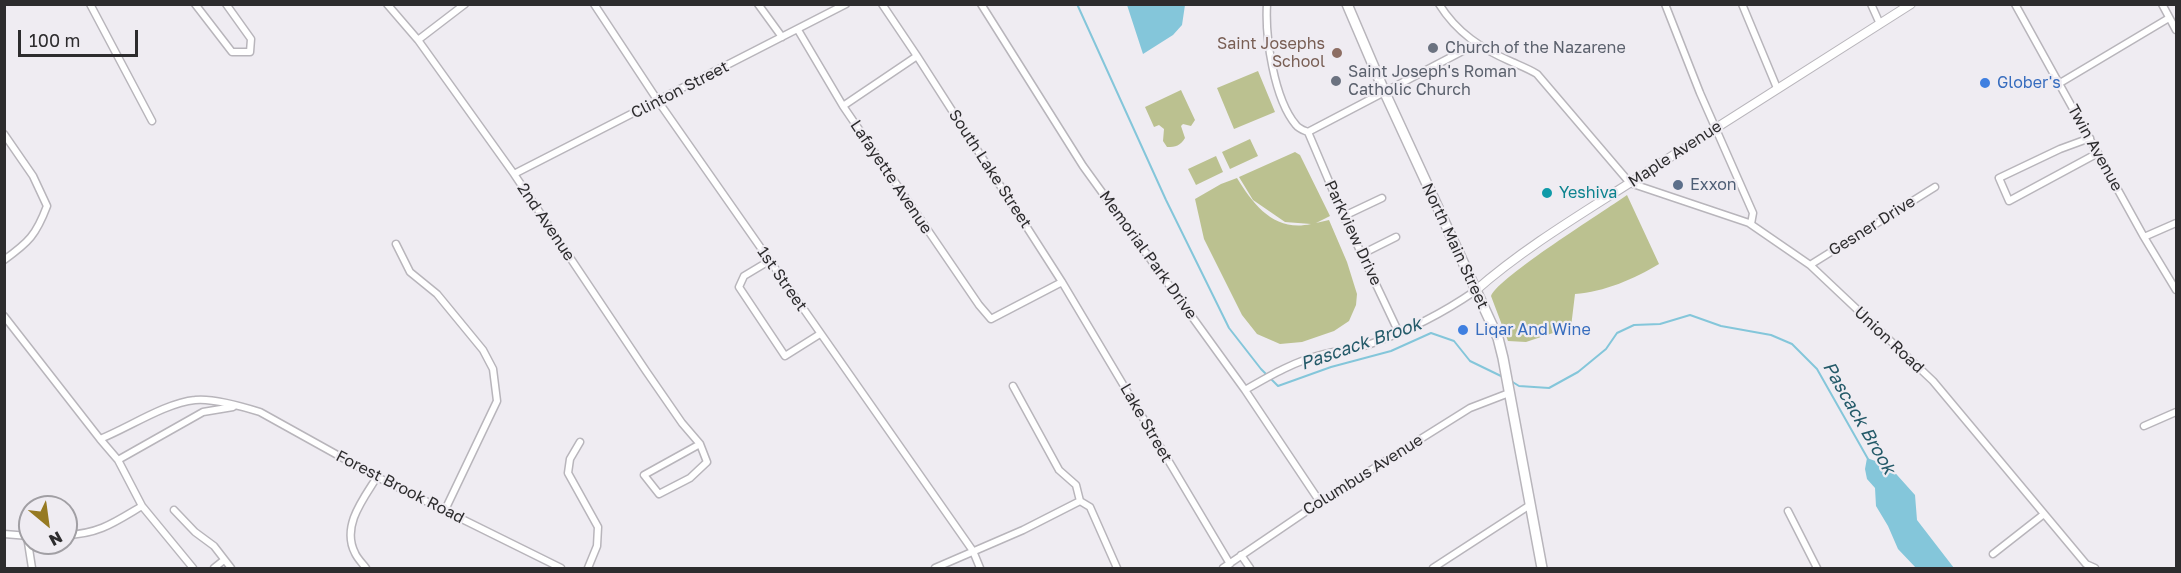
<!DOCTYPE html>
<style>
body{margin:0}
#map{position:relative;width:2181px;height:573px;overflow:hidden;background:#efecf2;font-family:"Golos Text",sans-serif}
canvas{display:block}
.frame{position:absolute;inset:0;border:6px solid #2d2c2e;pointer-events:none}
.north{position:absolute;left:18px;top:495px;width:60px;height:60px;box-sizing:border-box;background:#efecf2;border:2px solid #a19fa4;border-radius:50%;rotate:151deg;font-size:16px;font-weight:700;line-height:24px;text-align:center;color:#2d2c2e}
.north::after{content:'';display:block;margin:auto;width:21px;height:27px;background:#967a22;clip-path:polygon(50% 0,100% 100%,50% 72%,0 100%)}
.scale{position:absolute;left:18px;top:30px;width:120px;height:27px;box-sizing:border-box;border:3px solid #2d2c2e;border-top:0;padding-left:8px;font-size:18px;line-height:21px;white-space:nowrap;color:#2d2c2e;-webkit-text-stroke:4px #efecf2;paint-order:stroke}
</style>
<div id="map">
<canvas width="2181" height="573"></canvas>
<div class="frame"></div>
<div class="north">N</div>
<div class="scale">100 m</div>
</div>
<script>
const c = document.querySelector('canvas').getContext('2d');
c.lineJoin = 'round';
function fill(path, color) { c.fillStyle = color; c.fill(path, 'evenodd'); }
function trace(path, color, width, dash) { c.strokeStyle = color; c.lineWidth = width; c.lineCap = dash ? 'butt' : 'round'; c.setLineDash(dash || []); c.stroke(path); }
function write(font, color, halo, rows, align = 'center') {
  c.font = font + ' "Golos Text",sans-serif'; c.lineWidth = 4.5; c.setLineDash([]); c.textBaseline = 'middle'; c.strokeStyle = halo; c.fillStyle = color; for (const [text, x, y, turn = 0] of rows) {
    c.save(); c.translate(x, y); c.rotate((+turn || 0) * Math.PI / 180); c.textAlign = isNaN(turn) ? turn : align; if (halo) c.strokeText(text, 0, 0); c.fillText(text, 0, 0); c.restore();
  }
}
fill(new Path2D(`
 M1258,71L1275,112L1234,129L1217,88Z
 M1181,90L1195,120L1191,126L1183,124L1181,126L1185,138C1180,146 1176,147 1167,147L1163,141L1164,129L1159,125L1154,127L1145,107Z
 M1250,139L1258,156L1230,169L1222,152Z
 M1295,152L1300,155L1330,216L1316,223L1329,220L1347,262L1357,294L1356,305L1349,321L1334,331L1302,342L1280,344L1257,334L1242,315L1204,239L1195,199L1221,184L1237,178C1254,206 1275,232 1311,224L1285,222L1253,200L1239,177Z
 M1216,156L1223,172L1196,185L1188,169Z
 M1627,195L1659,264C1634,279 1604,292 1575,294L1571,327L1526,342L1508,341L1491,296C1500,276 1603,212 1627,195Z`), '#bbc190');
fill(new Path2D(`
 M1127,5H1185L1182,25L1173,35L1143,54Z
 M1867,458L1889,466L1915,495L1917,520L1954,568H1916L1898,549L1888,526L1876,506L1875,488L1867,479L1865,469Z`), '#84c6da');
trace(new Path2D(`
 M1077,4L1166,200L1229,328L1261,369L1278,386L1331,367L1391,351L1431,333L1454,341L1470,361L1503,377
 M1511,381L1519,386L1549,388L1578,372L1606,349L1617,333L1634,325L1660,324L1690,315L1721,326L1771,335L1792,344L1817,369L1868,459`), '#84c6da', 2);
const minor = new Path2D(`
 M90,4L152,121
 M195,4L232,52H250L251,39L226,4
 M387,4L418,40L514,174L646,371L682,423L700,444L707,462L690,478L659,494L644,475L700,444
 M594,4L658,101L973,551L980,568
 M758,4L782,37
 M882,4L917,56L1062,282L1230,564
 M981,4L1083,166L1245,390L1320,502
 M1267,4C1265,37 1274,99 1296,125C1299,129 1303,130 1308,132
 M1439,4C1457,33 1482,49 1512,62C1521,66 1529,69 1537,74L1630,183L1749,223L1810,265L1933,381L2086,564L2095,568
 M1665,4L1700,93L1753,213L1751,224
 M1742,4L1777,88
 M1871,4L1880,24
 M2015,4L2144,237L2176,290
 M2162,4L2176,30
 M798,30L843,106L979,305L991,319L1062,282
 M418,40L465,4
 M2060,83L2169,18
 M843,106L917,56
 M1308,132L1345,219L1399,333
 M1308,132L1476,44
 M4,134L33,176L47,206C36,235 29,242 4,260
 M2090,138L2060,149L1999,178L2009,201L2098,153
 M514,174L846,4
 M1344,216L1382,198
 M2144,237L2176,223
 M396,244L410,272L437,294L483,350L493,369L497,401L445,510
 M1362,254L1396,237
 M769,261L744,276L739,287L785,356L820,334
 M1810,265L1935,187
 M4,316L100,439L118,460L142,506L193,568
 M1013,386L1059,470L1076,485L1080,501
 M1245,390C1271,375 1295,361 1324,354C1340,350 1358,349 1373,343C1410,330 1443,313 1475,291
 M2144,426L2176,412
 M100,439C128,428 165,403 195,400C211,398 244,407 260,412L377,477L561,568
 M580,442L570,459L568,473L598,527L597,546L588,568
 M118,460L203,412L233,407
 M1080,501L1090,507L1117,568
 M174,510L195,532L214,546L231,568
 M1788,511L1817,568
 M4,534L29,536
 M66,535C99,534 115,522 142,506
 M27,536L32,568
 M1993,554L2044,514
 M1241,555L1250,568
 M214,568L224,560
 M366,568C362,563 357,558 355,553C341,526 364,498 377,477
 M935,568L1023,530L1080,501
 M1223,568L1320,502L1470,408L1509,393
 M1433,568L1530,505`);
const tertiary = new Path2D(`
 M1475,291C1525,247 1583,213 1639,177C1730,119 1821,62 1911,4`);
const secondary = new Path2D(`
 M1347,4L1385,93L1498,338L1503,358L1542,568`);
trace(minor, '#b8b5bb', 9);
trace(tertiary, '#b8b5bb', 10);
trace(secondary, '#b8b5bb', 12);
trace(minor, '#fff', 6);
trace(tertiary, '#fff', 8);
trace(secondary, '#fff', 9);
for (const [x, y, r, color] of [
 [1433,48,6,"#6b7280"],
 [1337,53,6,"#8d6e63"],
 [1336,81,6,"#6b7280"],
 [1985,83,6,"#3f7fe0"],
 [1678,185,6,"#5c6f8a"],
 [1547,193,6,"#0f9aa8"],
 [1463,330,6,"#3f7fe0"]
]) { const dot = new Path2D(); dot.arc(x, y, r, 0, 2 * Math.PI); c.fillStyle = color; c.fill(dot); trace(dot, '#efecf2', 2); }
write('16px', '#785e54', '#efecf2', [
 ["Saint Josephs",1325,44],
 ["School",1325,62]
], 'right');
write('16px', '#5b616d', '#efecf2', [
 ["Church of the Nazarene",1445,48],
 ["Saint Joseph's Roman",1348,72],
 ["Catholic Church",1348,90]
], 'left');
write('16px', '#366cbe', '#efecf2', [
 ["Glober's",1997,83],
 ["Liqar And Wine",1475,330]
], 'left');
write('16px', '#2d2c2e', '#efecf2', [
 ["Clinton Street",680,90,-27],
 ["Twin Avenue",2095,148,61],
 ["Maple Avenue",1675,154,-33],
 ["South Lake Street",990,169,57],
 ["Lafayette Avenue",891,177,56],
 ["2nd Avenue",546,222,56],
 ["Gesner Drive",1872,226,-32],
 ["Parkview Drive",1353,233,65],
 ["North Main Street",1455,246,65],
 ["Memorial Park Drive",1148,255,54],
 ["1st Street",782,279,55],
 ["Union Road",1889,340,43],
 ["Lake Street",1146,423,60],
 ["Columbus Avenue",1363,475,-32],
 ["Forest Brook Road",400,487,27]
]);
write('16px', '#4e5e75', '#efecf2', [
 ["Exxon",1690,185]
], 'left');
write('16px', '#0d838f', '#efecf2', [
 ["Yeshiva",1559,193]
], 'left');
write('italic 18px', '#245a69', '#efecf2', [
 ["Pascack Brook",1361,344,-19],
 ["Pascack Brook",1859,418,60]
]);
</script>
